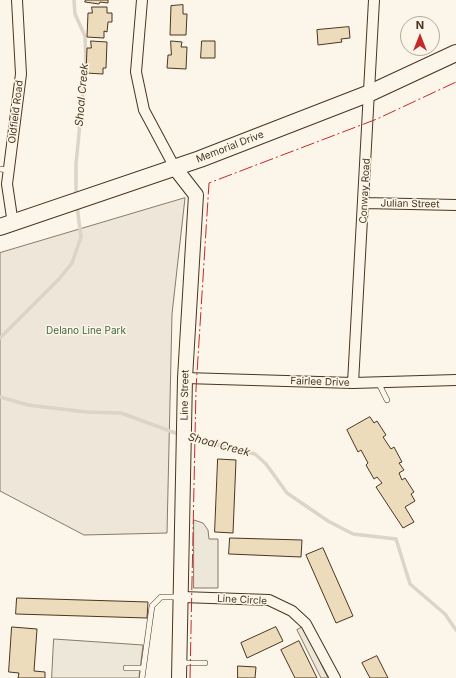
<!DOCTYPE html>
<style>
body{margin:0}
#map{position:relative;width:456px;height:678px;overflow:hidden;background:#fbf6e9;font-family:Inter,sans-serif}
canvas{display:block}
.north{position:absolute;left:400px;top:16px;width:40px;height:40px;box-sizing:border-box;background:#fbf6e9;border:1px solid #b4a999;border-radius:50%;rotate:0deg;font-size:11px;font-weight:700;line-height:16px;text-align:center;color:#4a3520}
.north::after{content:'';display:block;margin:auto;width:14px;height:18px;background:#c62828;clip-path:polygon(50% 0,100% 100%,50% 72%,0 100%)}
</style>
<div id="map">
<canvas width="456" height="678"></canvas>
<div class="north">N</div>
</div>
<script>
const c = document.querySelector('canvas').getContext('2d');
c.lineJoin = 'round';
function fill(path, color) { c.fillStyle = color; c.fill(path, 'evenodd'); }
function trace(path, color, width, dash) { c.strokeStyle = color; c.lineWidth = width; c.lineCap = dash ? 'butt' : 'round'; c.setLineDash(dash || []); c.stroke(path); }
function write(font, color, halo, rows, align = 'center') {
  c.font = font + ' Inter,sans-serif'; c.lineWidth = 3; c.setLineDash([]); c.textBaseline = 'middle'; c.strokeStyle = halo; c.fillStyle = color; for (const [text, x, y, turn = 0] of rows) {
    c.save(); c.translate(x, y); c.rotate((+turn || 0) * Math.PI / 180); c.textAlign = isNaN(turn) ? turn : align; if (halo) c.strokeText(text, 0, 0); c.fillText(text, 0, 0); c.restore();
  }
}
const green = new Path2D(`
 M185,198L172,314L167,533L84,535L0,491V253Z`);
fill(green, '#ede6d9');
trace(green, '#887966', 1);
const parking = new Path2D(`
 M194,520L203,523L208,530L209,539H218V588H194Z
 M303,627L328,678H321L297,630Z
 M54,639L143,645L139,678H52Z`);
fill(parking, '#ede7d9');
trace(parking, '#887966', 1);
trace(new Path2D(`
 M74,0L75,14L85,36L86,62L76,164V192
 M0,338L59,279L72,263L81,237L77,206
 M0,397L28,405L86,412L121,413L181,435
 M187,437L255,454L266,464L287,493L328,521L353,534L396,539L410,584L445,614L456,630`), '#dcd4c6', 3.5);
const building = new Path2D(`
 M86,0H108V3L100,2L99,4L85,2Z
 M183,5V14H187L186,35H170L171,6Z
 M92,7H107V13H112V22H108L107,32L104,31V38L87,37L88,13H92Z
 M349,27L350,38L341,39L342,42L318,45L317,30Z
 M91,41L107,42L106,68H103V74L86,73L87,48H91Z
 M171,41L182,42L181,47H187L186,69L167,68L168,55H171Z
 M202,41H215V58H201Z
 M370,417L374,423L377,421L386,435L383,437L391,449L394,447L402,462L399,463L404,470L399,473L402,480L405,478L414,492L411,494L415,501L405,507L414,522L403,528L376,487L382,483L377,477L374,479L366,465L368,463L361,450L358,452L347,430Z
 M218,459L236,460L233,533L215,532Z
 M230,538L302,540L301,557L229,554Z
 M323,548L353,616L336,623L306,555Z
 M17,598L148,602L147,618L16,614Z
 M12,627L37,629L34,671L45,672V678H18L19,673L9,672Z
 M276,627L283,641L247,658L241,643Z
 M299,641L317,678H295L281,650Z
 M377,656L388,678H370L362,663Z
 M238,666L256,667L255,678H238Z`);
fill(building, '#ecdcbc');
trace(building, '#4a3520', 1);
const lane = new Path2D(`
 M0,169L9,170
 M378,382L387,400
 M180,663H205
 M126,668H143
 M142,678L152,606L161,597H179`);
const street = new Path2D(`
 M142,0L136,72L144,110L175,168
 M364,203L456,205
 M13,224L7,184L21,74L17,0
 M185,378L353,383L456,380
 M353,383L374,0
 M182,597L269,600L292,611L306,624L335,678`);
const secondary = new Path2D(`
 M175,168L196,195L185,378L179,678`);
const primary = new Path2D(`
 M0,227L200,159L370,93L456,53`);
trace(lane, '#4a3520', 6);
trace(street, '#4a3520', 12);
trace(secondary, '#4a3520', 16);
trace(primary, '#4a3520', 18);
trace(lane, '#fbf6e9', 5);
trace(street, '#fbf6e9', 10);
trace(secondary, '#fbf6e9', 14);
trace(primary, '#fbf6e9', 16);
trace(new Path2D(`
 M190,678L196,389L209,183L377,119L456,82`), '#c62828', 1, [14, 3, 2, 3]);
write('10px', '#4a3520', '#fbf6e9', [
 ["Oldfield Road",16,112,-83],
 ["Memorial Drive",230,147,-21],
 ["Conway Road",365,191,-87],
 ["Julian Street",410,204,1],
 ["Fairlee Drive",320,382,2],
 ["Line Street",185,395,-89],
 ["Line Circle",242,600,3]
]);
write('10px', '#436837', '#fbf6e9', [
 ["Delano Line Park",86,331]
]);
write('italic 11px', '#4a3520', '#fbf6e9', [
 ["Shoal Creek",82,95,-85],
 ["Shoal Creek",219,445,15]
]);
</script>
